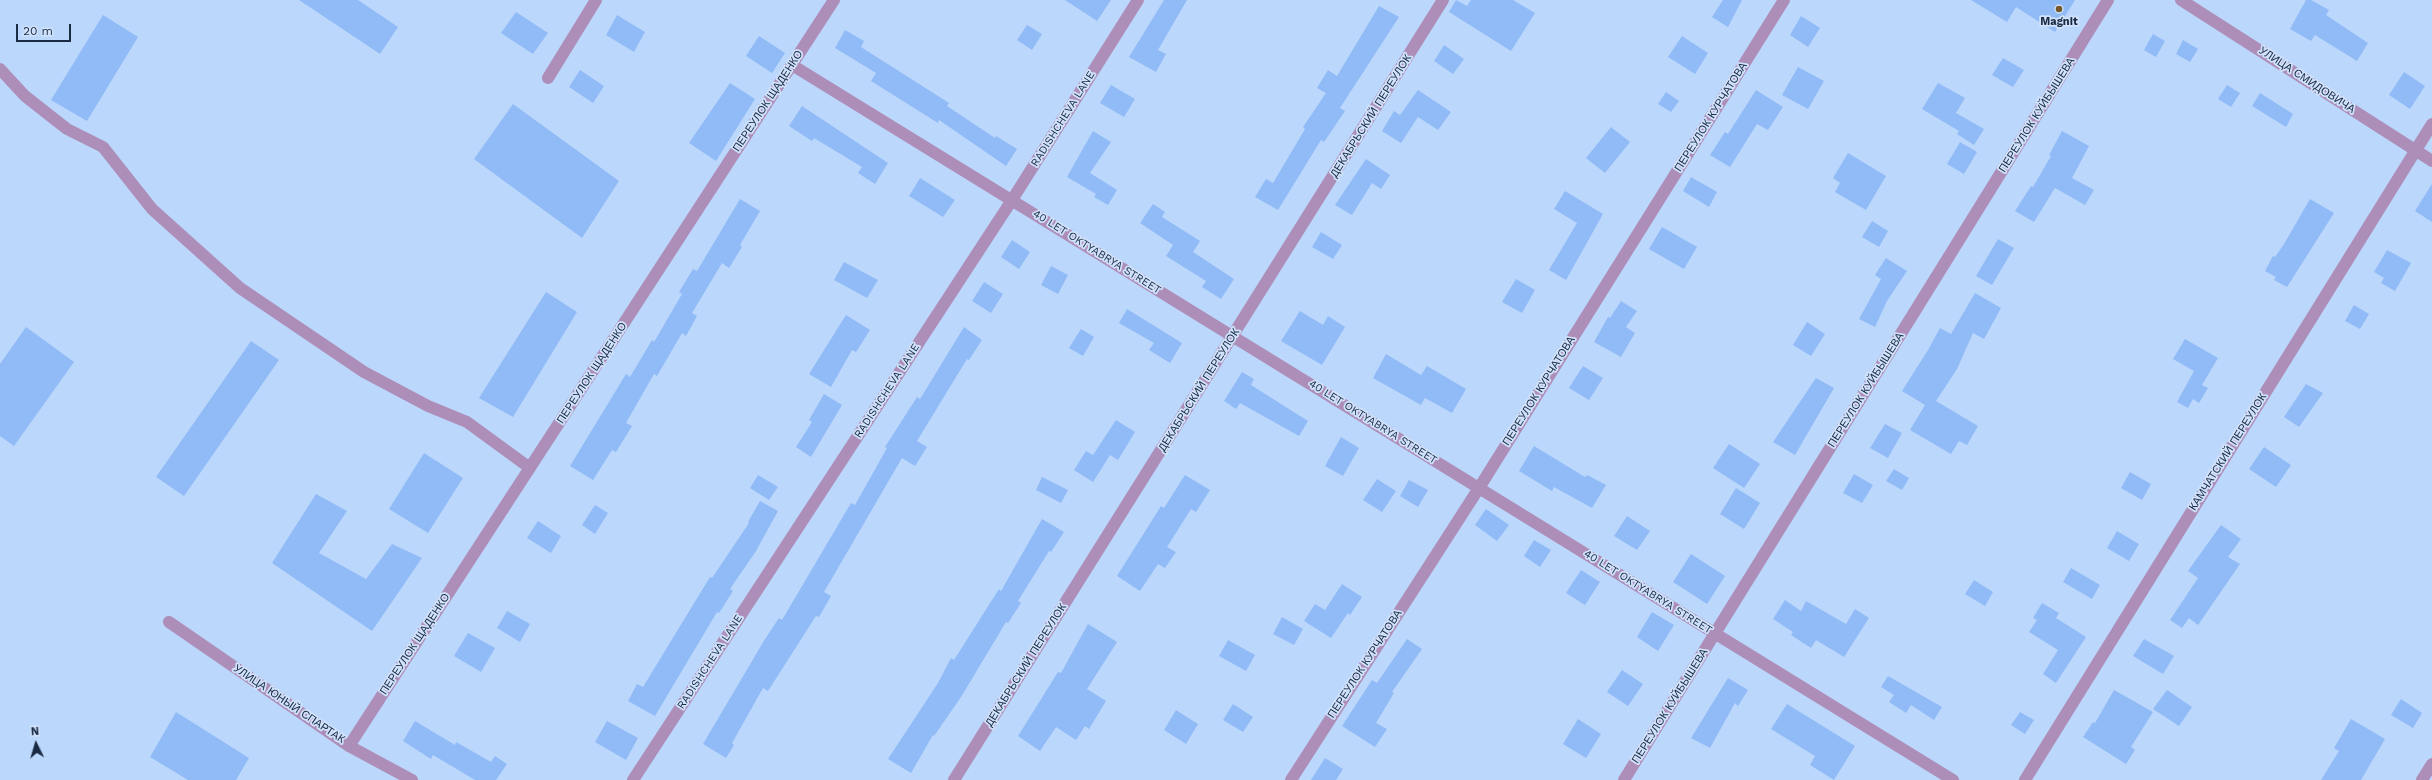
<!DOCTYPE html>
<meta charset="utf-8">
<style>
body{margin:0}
#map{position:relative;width:2432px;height:780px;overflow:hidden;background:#bcd7fc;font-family:"Work Sans",sans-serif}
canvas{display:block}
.north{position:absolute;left:16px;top:724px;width:40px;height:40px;-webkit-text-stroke:3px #d1e3fc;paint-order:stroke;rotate:355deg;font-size:11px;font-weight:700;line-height:16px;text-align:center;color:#1a2b42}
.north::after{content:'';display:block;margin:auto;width:14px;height:18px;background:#1a2b42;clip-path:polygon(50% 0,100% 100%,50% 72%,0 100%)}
.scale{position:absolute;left:16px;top:24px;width:55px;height:18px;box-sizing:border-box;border:2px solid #1a2b42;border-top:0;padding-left:5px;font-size:12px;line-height:14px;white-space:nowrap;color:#1a2b42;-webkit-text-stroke:3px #d1e3fc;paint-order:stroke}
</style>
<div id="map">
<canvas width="2432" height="780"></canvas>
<div class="north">N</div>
<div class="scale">20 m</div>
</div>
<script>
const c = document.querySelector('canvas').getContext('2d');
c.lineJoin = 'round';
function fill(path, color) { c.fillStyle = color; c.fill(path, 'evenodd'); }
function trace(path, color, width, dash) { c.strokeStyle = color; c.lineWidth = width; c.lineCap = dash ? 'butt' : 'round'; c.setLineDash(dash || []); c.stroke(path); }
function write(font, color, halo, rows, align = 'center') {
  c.font = font + ' "Work Sans",sans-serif'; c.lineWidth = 3.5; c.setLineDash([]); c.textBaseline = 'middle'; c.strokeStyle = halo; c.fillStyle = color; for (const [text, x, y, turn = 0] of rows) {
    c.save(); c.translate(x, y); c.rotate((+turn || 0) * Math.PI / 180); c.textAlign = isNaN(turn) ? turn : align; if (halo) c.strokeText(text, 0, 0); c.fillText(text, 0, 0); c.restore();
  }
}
fill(new Path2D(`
 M299,0H358L398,27L380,54Z
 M1065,0H1111L1097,21Z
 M1164,0H1187L1158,50L1166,54L1156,72L1129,57Z
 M1456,0L1467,6L1471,0H1513L1535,13L1511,51L1449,12Z
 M1723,0H1742L1728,27L1712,17Z
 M1971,0H2075L2055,32L2016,7L2007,22Z
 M2306,0H2311L2329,10L2326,15L2368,43L2357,61L2315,35L2311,41L2290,29Z
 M1379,6L1399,17L1340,108L1345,111L1324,142L1321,140L1278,210L1255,197L1266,179L1273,183L1305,129L1303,127L1326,93L1317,88L1328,70L1337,76Z
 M516,12L548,33L533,54L501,33Z
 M103,15L138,37L87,121L51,100Z
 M617,15L645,32L634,52L606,35Z
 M1801,16L1820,28L1808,47L1790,35Z
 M1027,25L1042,34L1032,50L1017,40Z
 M845,30L864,41L861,47L949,103L947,106L995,138L996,136L1017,149L1006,166L939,120L938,123L871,81L876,73L835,48Z
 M2153,34L2165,41L2156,57L2144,50Z
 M759,36L785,53L772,73L746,56Z
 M1682,36L1708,53L1695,74L1668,57Z
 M2183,40L2198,49L2190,62L2176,54Z
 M1444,45L1464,59L1453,74L1434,61Z
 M2003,58L2024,70L2013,87L1992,75Z
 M1798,67L1824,81L1808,109L1782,95Z
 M580,70L604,86L593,103L569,87Z
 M2404,72L2425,86L2410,109L2389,95Z
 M730,83L755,99L716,161L689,143Z
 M1938,83L1965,98L1956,113L1984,129L1974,145L1957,134L1959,131L1922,109Z
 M1111,85L1135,99L1124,117L1100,103Z
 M2227,85L2240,93L2231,107L2218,99Z
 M1418,90L1451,112L1438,130L1418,117L1401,143L1382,131L1394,111L1400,115Z
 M1756,90L1783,107L1768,130L1757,124L1730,167L1710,155L1725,132L1728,134Z
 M1666,92L1679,101L1671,112L1658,104Z
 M2260,93L2293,114L2286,127L2252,106Z
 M513,104L619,181L582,238L474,159Z
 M802,106L888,163L875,184L858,173L862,167L814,138L812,141L789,126Z
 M1611,127L1630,142L1605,173L1586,158Z
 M1093,131L1111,142L1090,173L1117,190L1108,205L1094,197L1096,194L1067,177Z
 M2062,131L2089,146L2072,178L2094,190L2085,205L2055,188L2034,222L2015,211L2031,186L2033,187L2051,156L2049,155Z
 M1960,142L1977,152L1964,174L1947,164Z
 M1848,153L1886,176L1866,210L1835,192L1840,183L1833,178Z
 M1366,159L1390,175L1381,189L1372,183L1352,215L1335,205Z
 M1691,177L1717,192L1709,207L1683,191Z
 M920,178L955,200L943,217L909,196Z
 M2432,184V222L2415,211Z
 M1565,191L1603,214L1566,280L1549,270L1577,223L1554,209Z
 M740,199L760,211L740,245L742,247L729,268L722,263L692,313L697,316L686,336L682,333L657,376L654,374L626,423L632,426L616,452L612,450L593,480L570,466L626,374L630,377L652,340L654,342L682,294L679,292L693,269L697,271Z
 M2310,199L2334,213L2287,287L2274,280L2276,277L2265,271L2273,256L2275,257L2284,244Z
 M1153,204L1165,212L1162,217L1200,241L1193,252L1234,279L1221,299L1202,287L1206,281L1166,256L1173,245L1140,223Z
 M1872,221L1888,231L1879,247L1862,237Z
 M1662,227L1697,247L1684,269L1649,249Z
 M1321,232L1342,245L1333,259L1312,247Z
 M1998,239L2014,248L1992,285L1976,276Z
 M1012,240L1030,252L1019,269L1001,257Z
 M2387,250L2411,263L2395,291L2381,283L2384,278L2374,272Z
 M1886,258L1907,271L1887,301L1875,327L1859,319L1881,279L1875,275Z
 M844,262L878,280L867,298L834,280Z
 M1051,266L1068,275L1058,294L1041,285Z
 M1516,279L1535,290L1522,313L1502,302Z
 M984,282L1003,294L991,313L972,301Z
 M546,292L577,312L513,417L479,398Z
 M1975,293L2001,308L1984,339L1973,333L1957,369L1936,401L1978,426L1967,445L1959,441L1951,454L1910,430L1925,405L1902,391L1928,350L1940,328L1951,334Z
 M1621,301L1637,311L1626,327L1635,333L1621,357L1594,342L1608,317L1610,318Z
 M2354,305L2369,314L2360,329L2345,321Z
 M1127,309L1182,343L1170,363L1149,350L1154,343L1119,323Z
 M1300,311L1323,325L1328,316L1345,327L1322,365L1281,341Z
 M846,315L870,330L856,352L852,350L831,387L809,374Z
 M1807,322L1825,334L1811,356L1793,345Z
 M26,327L74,362L14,446L0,436V364Z
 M964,327L982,340L969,360L967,359L917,441L927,447L915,466L902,458L824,592L831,596L819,617L816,616L768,691L763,688L732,743L734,745L726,758L703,744L765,639L779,618L782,620L851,503L855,505L887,448L885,447L917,397L920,399Z
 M1081,329L1094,337L1083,356L1069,348Z
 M2185,339L2218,358L2202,385L2208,388L2199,403L2193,399L2188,408L2177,402L2194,371L2173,359Z
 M251,341L279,360L184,496L156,477Z
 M1386,354L1421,375L1427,366L1466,389L1452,413L1425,398L1421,405L1373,378Z
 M1583,366L1603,378L1589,400L1569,388Z
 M1242,372L1254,379L1251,385L1308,421L1299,436L1240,403L1236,409L1224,401Z
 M1816,378L1834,388L1795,455L1773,442Z
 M2306,384L2323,393L2299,427L2284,417Z
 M824,394L842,405L811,457L796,447L812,422L809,420Z
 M1116,420L1135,432L1118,460L1110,455L1093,482L1074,470L1086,451L1093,455Z
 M1885,424L1902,433L1888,458L1870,448Z
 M1341,437L1359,448L1343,476L1325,466Z
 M1729,444L1760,464L1744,488L1713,468Z
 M1534,446L1585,477L1587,475L1606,485L1592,508L1554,487L1552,491L1519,471Z
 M2264,447L2291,465L2276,487L2249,469Z
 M424,453L463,478L428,533L389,509Z
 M1894,469L1909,478L1902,490L1886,481Z
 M2130,472L2151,484L2142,500L2121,488Z
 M1854,474L1873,485L1862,503L1843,493Z
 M758,475L778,487L769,500L750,488Z
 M1185,475L1210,490L1196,512L1191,509L1167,547L1176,552L1165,568L1158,564L1140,591L1117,576L1161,506L1164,508Z
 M1042,477L1068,490L1061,503L1036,490Z
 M1377,479L1396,491L1382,512L1363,500Z
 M1409,480L1428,490L1418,507L1400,496Z
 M1736,488L1760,503L1744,529L1720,514Z
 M316,494L347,511L319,553L366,579L392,544L422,558L372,631L272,563Z
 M760,501L778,511L756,551L730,589L733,591L719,613L717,612L655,716L628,701L637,684L643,687L710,577L712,578L749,523L748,522Z
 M595,505L608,513L595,534L582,525Z
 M1486,509L1509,525L1497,541L1475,525Z
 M1627,516L1650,531L1637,550L1614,536Z
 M1042,519L1064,532L1051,552L1049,551L1018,601L1021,603L1008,623L1006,622L961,697L934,736L933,735L911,773L888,759L938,683L951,658L954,660L999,589L1001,591Z
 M538,521L561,536L551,553L527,538Z
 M2221,525L2241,539L2228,557L2240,564L2198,625L2189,618L2182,628L2170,620L2198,578L2188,571Z
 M2117,531L2139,544L2129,561L2107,548Z
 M1534,540L1551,550L1540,567L1524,556Z
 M1691,554L1725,576L1707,604L1673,582Z
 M2071,568L2100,585L2092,599L2063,582Z
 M1581,570L1600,582L1585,605L1566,593Z
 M1974,580L1993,592L1985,606L1965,594Z
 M1342,584L1362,597L1350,615L1348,613L1331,638L1304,621L1315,604L1325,610Z
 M1785,600L1801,611L1806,601L1846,624L1855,609L1869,618L1844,657L1816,640L1811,648L1791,635L1793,632L1773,619Z
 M2042,603L2059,613L2056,618L2086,637L2056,683L2043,674L2058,650L2029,632L2037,620L2033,618Z
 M507,611L530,624L520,642L497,628Z
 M1652,612L1674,625L1658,651L1637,637Z
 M1282,617L1303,629L1294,645L1273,634Z
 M1088,624L1117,642L1087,689L1106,701L1089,729L1085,726L1076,740L1056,727L1040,751L1018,736L1058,672L1061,673Z
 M468,633L495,648L481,672L454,656Z
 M1407,639L1422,649L1392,692L1394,693L1376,723L1387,729L1375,747L1342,726L1372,680L1377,683Z
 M2144,639L2174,656L2163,674L2133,656Z
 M1228,640L1255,655L1246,671L1219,656Z
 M1622,670L1643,684L1628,706L1607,692Z
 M1888,676L1942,707L1934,720L1911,705L1906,713L1889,702L1894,695L1881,687Z
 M1728,678L1748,690L1738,706L1735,703L1710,748L1691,738Z
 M2114,690L2153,712L2131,747L2135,750L2126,764L2083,737L2093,722L2095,723Z
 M2167,690L2192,707L2179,726L2153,709Z
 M2401,699L2422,713L2413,728L2391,715Z
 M1233,704L1253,717L1243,732L1223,720Z
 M1787,704L1855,746L1834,780L1810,765L1815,756L1771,729Z
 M1176,710L1198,724L1186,744L1164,730Z
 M176,712L249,758L236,780H188L150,757Z
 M2020,712L2034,720L2025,734L2011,725Z
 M1578,719L1601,734L1586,758L1563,744Z
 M2351,719L2385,739L2361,780H2321L2339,751L2334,748Z
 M415,721L455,745L456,742L491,762L495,756L507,764L496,780H475L433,755L431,759L403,741Z
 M607,721L638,738L626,760L595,742Z
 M1325,758L1343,769L1336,780H1311Z`), '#90bbf7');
trace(new Path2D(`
 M2181,0L2432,161
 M792,65L1953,780
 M0,69L25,96L67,129L103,147L152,209L240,288L364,372L428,406L467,422L530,468
 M548,78L596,0
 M169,622L349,746L412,780
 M349,746L834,0
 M633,780L1012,200L1138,0
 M954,780L1443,0
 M1291,780L1479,488L1784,0
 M1624,780L2108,0
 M2025,780L2432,124
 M2422,780L2432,764`), '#ad8eb9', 12);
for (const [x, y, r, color] of [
 [2059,9,4,"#74572a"]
]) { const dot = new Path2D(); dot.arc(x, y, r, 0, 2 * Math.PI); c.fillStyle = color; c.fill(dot); trace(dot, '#d1e3fc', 1.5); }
write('bold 11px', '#1a2b42', '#d1e3fc', [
 ["Magnit",2059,22]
]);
write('11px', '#1a2b42', '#d1e3fc', [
 ["УЛИЦА СМИДОВИЧА",2307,80,33],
 ["ПЕРЕУЛОК ЩАДЕНКО",768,101,-57],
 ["ПЕРЕУЛОК КУЙБЫШЕВА",2037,115,-58],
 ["ДЕКАБРЬСКИЙ ПЕРЕУЛОК",1371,116,-58],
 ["ПЕРЕУЛОК КУРЧАТОВА",1711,117,-58],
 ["RADISHCHEVA LANE",1063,119,-58],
 ["40 LET OKTYABRYA STREET",1097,252,32],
 ["ПЕРЕУЛОК ЩАДЕНКО",592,373,-57],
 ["ДЕКАБРЬСКИЙ ПЕРЕУЛОК",1199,390,-58],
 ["ПЕРЕУЛОК КУЙБЫШЕВА",1866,390,-58],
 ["RADISHCHEVA LANE",887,391,-57],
 ["ПЕРЕУЛОК КУРЧАТОВА",1539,391,-58],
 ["40 LET OKTYABRYA STREET",1373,422,32],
 ["КАМЧАТСКИЙ ПЕРЕУЛОК",2228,452,-58],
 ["40 LET OKTYABRYA STREET",1648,592,32],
 ["ПЕРЕУЛОК ЩАДЕНКО",415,644,-57],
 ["RADISHCHEVA LANE",710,662,-57],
 ["ПЕРЕУЛОК КУРЧАТОВА",1365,664,-57],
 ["ДЕКАБРЬСКИЙ ПЕРЕУЛОК",1026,665,-58],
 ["УЛИЦА ЮНЫЙ СПАРТАК",289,704,34],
 ["ПЕРЕУЛОК КУЙБЫШЕВА",1670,706,-58]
]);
</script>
